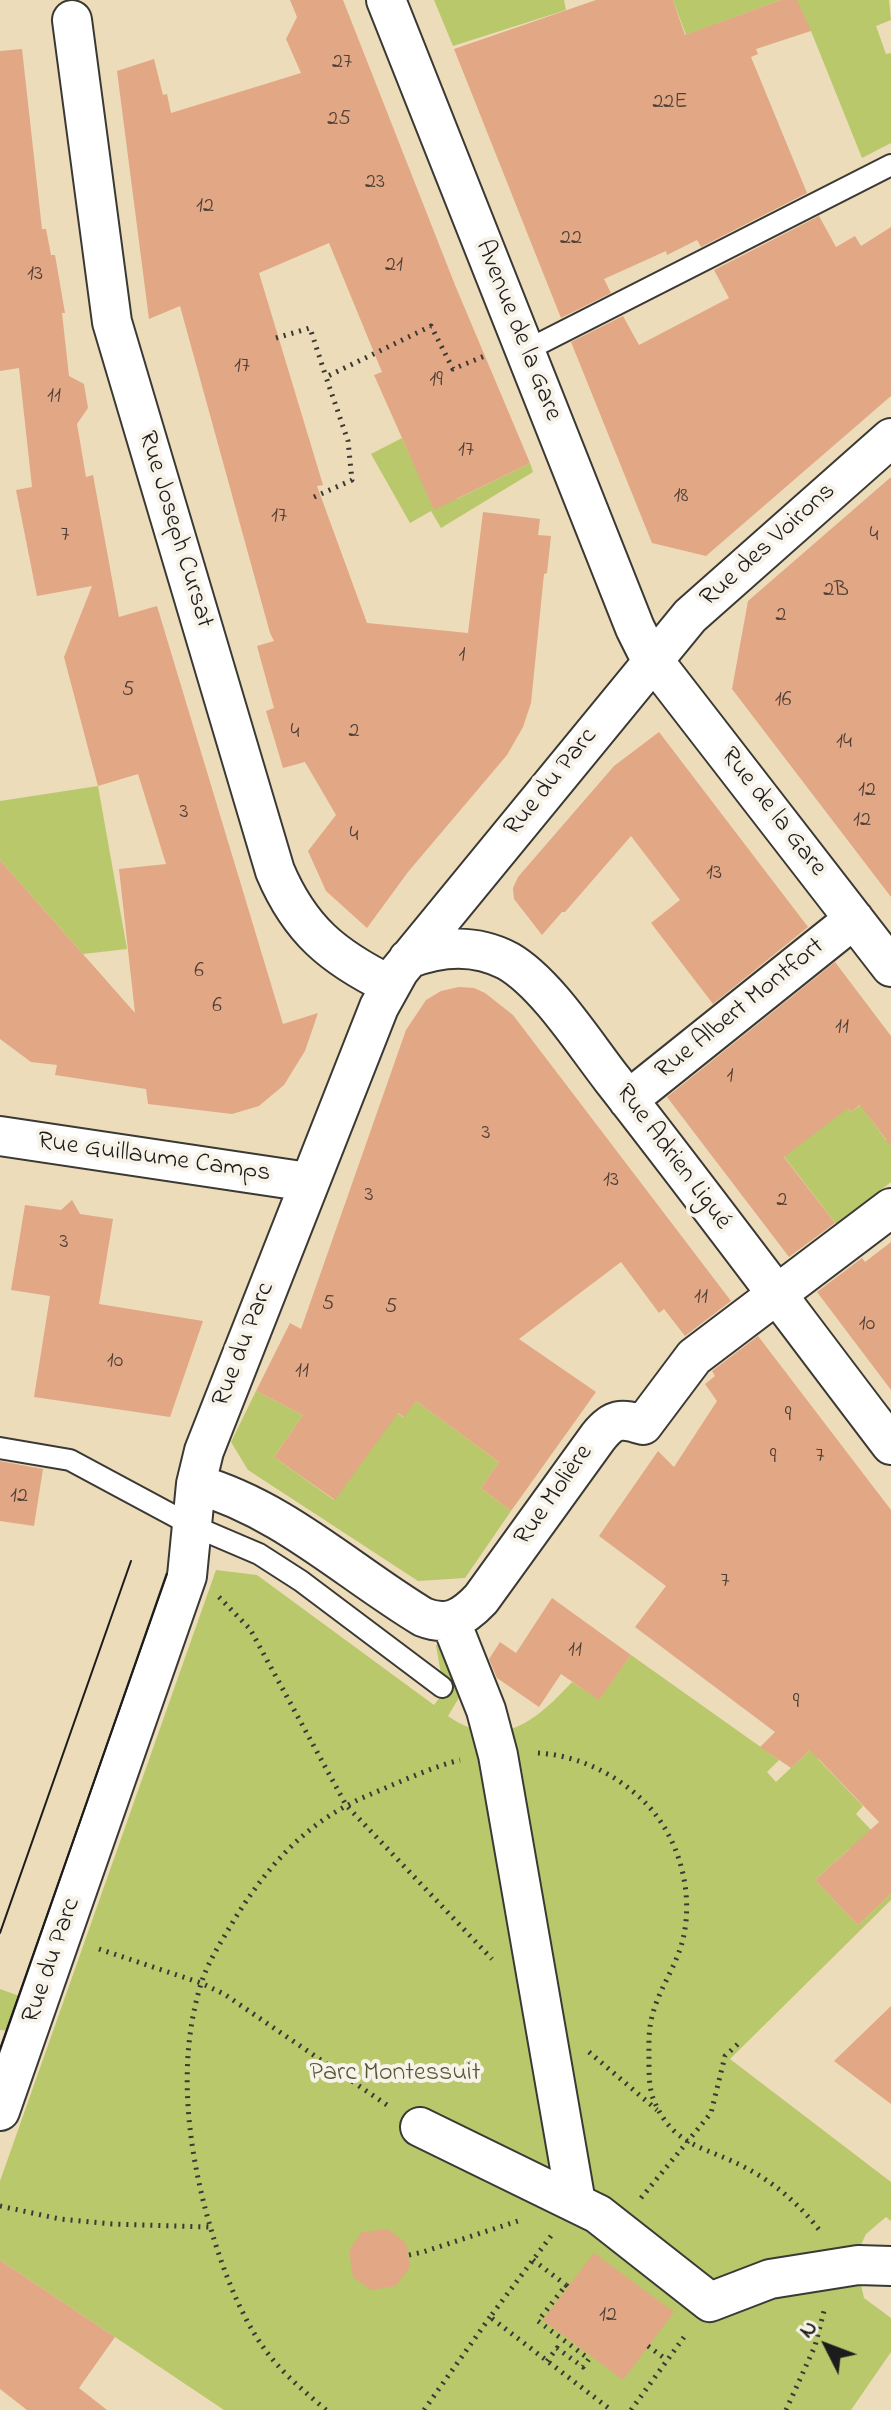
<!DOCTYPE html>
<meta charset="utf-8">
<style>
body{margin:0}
#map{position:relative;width:891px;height:2410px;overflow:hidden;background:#eddcba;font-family:"Indie Flower",sans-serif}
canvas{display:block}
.north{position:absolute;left:787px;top:2306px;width:80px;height:80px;-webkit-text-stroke:6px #f7f3e8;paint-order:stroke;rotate:312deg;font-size:22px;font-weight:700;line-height:32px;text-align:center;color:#1c1c1c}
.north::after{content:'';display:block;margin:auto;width:28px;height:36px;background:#1c1c1c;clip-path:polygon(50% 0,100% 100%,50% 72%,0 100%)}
</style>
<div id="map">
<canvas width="891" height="2410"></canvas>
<div class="north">N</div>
</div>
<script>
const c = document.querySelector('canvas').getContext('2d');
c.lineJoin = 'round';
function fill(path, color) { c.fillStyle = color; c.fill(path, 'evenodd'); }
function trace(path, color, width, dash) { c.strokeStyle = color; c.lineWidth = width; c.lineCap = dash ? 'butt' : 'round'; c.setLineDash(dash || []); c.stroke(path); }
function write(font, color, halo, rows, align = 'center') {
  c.font = font + ' "Indie Flower",sans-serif'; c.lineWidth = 8; c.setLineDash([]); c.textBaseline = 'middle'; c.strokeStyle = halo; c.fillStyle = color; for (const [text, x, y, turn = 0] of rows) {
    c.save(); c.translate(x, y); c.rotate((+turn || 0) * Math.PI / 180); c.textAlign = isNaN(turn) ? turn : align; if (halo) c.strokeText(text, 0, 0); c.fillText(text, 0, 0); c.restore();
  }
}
fill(new Path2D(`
 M434,0H564L566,10L453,46Z
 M673,0H781L686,35Z
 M789,0H889L891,20L876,26L886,54L891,53V143L862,158L811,31Z
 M402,438L419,475L457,499L530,463L533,472L441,528L431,511L410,523L371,454Z
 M98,786L127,949L83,954L0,860V801Z
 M837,1094L851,1112L865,1102L867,1114L886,1140L891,1137V1182L836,1224L773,1142Z
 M256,1391L303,1415L274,1457L334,1500L387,1405L403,1417L416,1401L499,1462L481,1488L511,1511L465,1578L418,1581L248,1470L231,1442Z
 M216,1570L257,1575L434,1705L444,1692L436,1645L452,1643L460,1696L448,1716C500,1752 536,1721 572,1682L599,1699L631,1655L779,1760L767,1772L776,1782L842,1720L849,1728L818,1759L863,1806L856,1814L891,1851V1894L849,1849L815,1880L858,1925L891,1894V1900L730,2059L891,2182V2221L886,2217L866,2234L860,2247V2281L864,2298L891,2318V2352L851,2410H224L0,2260V2181Z
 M0,1989L22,1997L11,2031L0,2030Z`), '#b8c86b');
fill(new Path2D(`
 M290,0H343L455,285L530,463L434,510L374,375L382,372L329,243L259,273L323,485L317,486L367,623L468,633L483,512L540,519L538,535L551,536L547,573L544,574L531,703L523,727L507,755L408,872L367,928L326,891L308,851L336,815L305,762L283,768L266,711L274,708L257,646L274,641L270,633L180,306L149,319L117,71L154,59L163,95L167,94L171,113L301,73L286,39L297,17Z
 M596,0H673L685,35L781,0H797L811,31L756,49L758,54L751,57L807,193L701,247L697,240L667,255L666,251L604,279L611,293L561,318L454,49Z
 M22,49L42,229H46L51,255H55L65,313H62L69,376L84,384L88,408L77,424L86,477L93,475L119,617L157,606L283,1024L318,1013L305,1051L284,1085L259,1106L232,1114L148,1104L146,1089L55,1075L57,1065L31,1062L0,1039V860L135,1013L119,869L166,864L138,774L98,786L64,657L92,586L37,596L16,490L32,487L19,368L0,371V51Z
 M819,216L836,247L855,236L861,246L891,227V396L706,556L652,543L571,342L623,316L639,345L729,298L714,270Z
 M891,477V897L732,689L748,601Z
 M659,732L808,927L713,1004L651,923L680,900L631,836L565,912H562L542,935L514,899L513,888L518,877L614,766Z
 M835,962L891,1036V1146L860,1105L851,1112L848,1108L784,1157L835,1223L789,1257L667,1097Z
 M459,987L474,988L485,993L513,1015L731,1301L685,1336L664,1309L659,1313L621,1262L519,1339L596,1392L511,1511L481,1488L499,1462L416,1401L404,1417L398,1413L335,1500L274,1457L303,1415L256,1391L290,1323L301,1329L406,1030L426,1000L441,991Z
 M72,1200L80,1214L113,1219L99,1304L203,1321L170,1417L34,1397L50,1296L11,1290L25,1205L61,1210Z
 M891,1242V1390L817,1292L862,1258L865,1262Z
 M758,1336L891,1510V1894L858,1925L815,1880L879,1822L810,1750L791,1768L760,1747L775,1732L635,1627L666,1586L599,1536L658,1451L674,1467L717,1401L705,1384L715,1376L712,1371Z
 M0,1461L43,1469L34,1526L0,1521Z
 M552,1598L631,1655L599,1700L561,1674L539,1707L497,1678L489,1659L500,1642L516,1653Z
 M891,2006V2104L834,2061Z
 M388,2229L406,2243L410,2267L396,2286L371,2290L353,2277L349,2251L362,2232Z
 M594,2253L674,2312L623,2380L543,2320Z
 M0,2260L115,2337L79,2388L107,2410H27L0,2389Z`), '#e2a785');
const lane = new Path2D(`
 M525,351L891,165
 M0,1448L70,1460L191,1525L259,1554L301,1581L442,1687`);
const street = new Path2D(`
 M386,0L635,628L647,652L891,967
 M72,20L112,322L275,871C300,930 333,957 390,985
 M408,959C441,946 476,944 508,961C546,983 584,1043 612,1079C706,1199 798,1323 891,1445
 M628,1100L854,919
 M0,1136L308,1182
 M196,1484C283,1509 347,1571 423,1617C448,1627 463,1618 481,1599L598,1437C613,1418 621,1418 643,1425L694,1357L891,1208
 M451,1622L486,1710L498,1755L576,2203
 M0,2111L187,1576L196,1484L204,1451L379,1007L399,971L690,616L891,438
 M420,2127L598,2214L710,2302L770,2279L858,2265L891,2266`);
trace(lane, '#3b3934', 24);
trace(street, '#3b3934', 42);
trace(new Path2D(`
 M276,338L310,328L326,377
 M314,497L352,480L348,441L326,377L431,326L453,369L487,355
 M219,1597L250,1629L346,1805L492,1959
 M538,1753C574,1755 610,1771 637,1795C677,1829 695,1889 683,1939C677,1965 660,1987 653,2013C648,2029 649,2045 649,2061C649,2076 649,2090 655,2103C675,2148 708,2147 746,2168C775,2183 800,2205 820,2231
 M99,1949L201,1983L224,1994L390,2107
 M589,2052L657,2110
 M641,2198L711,2113L725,2056L741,2041
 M0,2206L60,2219L112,2224L210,2227
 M551,2236L490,2317L611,2410
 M409,2255L423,2252L521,2220
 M533,2260L566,2285
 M648,2346L667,2360
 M547,2361L557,2348L583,2367L589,2359L538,2321L566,2285L568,2287
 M326,2410C304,2391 283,2374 266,2351C236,2311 215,2248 203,2200C186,2130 179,2055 201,1984C208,1961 222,1941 234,1920C263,1873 298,1831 348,1805C362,1797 377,1792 392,1785C414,1776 436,1766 460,1760
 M424,2410L490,2317
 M631,2410L687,2333
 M786,2410L815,2346L824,2311`), '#3b3934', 5, [2, 6]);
trace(lane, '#fff', 20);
trace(street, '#fff', 38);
trace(new Path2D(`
 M0,1933L131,1561
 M0,2049L167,1574`), '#1c1c1c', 2);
write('22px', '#4e3f36', null, [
 ["27",342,63],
 ["22E",670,103],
 ["25",339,120],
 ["23",375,183],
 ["12",205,207],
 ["22",571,239],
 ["21",394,266],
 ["13",35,275],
 ["17",242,367],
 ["19",436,381],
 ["11",54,397],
 ["17",466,451],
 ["18",681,497],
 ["17",279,517],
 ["7",65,536],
 ["4",874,536],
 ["2B",836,591],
 ["2",781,616],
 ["1",462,656],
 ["5",128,691],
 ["16",783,701],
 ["2",354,732],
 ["4",295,733],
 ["14",844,743],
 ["12",867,791],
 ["3",184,813],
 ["12",862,821],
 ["4",354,836],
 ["13",714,874],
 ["6",199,972],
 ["6",217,1007],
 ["11",842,1028],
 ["1",730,1077],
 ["3",486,1134],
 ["13",611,1181],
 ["3",369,1196],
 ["2",782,1201],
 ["3",64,1243],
 ["11",701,1298],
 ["5",328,1305],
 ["5",391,1308],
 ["10",867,1325],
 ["10",115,1362],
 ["11",302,1372],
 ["9",788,1416],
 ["7",820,1457],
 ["9",773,1458],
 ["12",19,1497],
 ["7",725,1582],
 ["11",575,1651],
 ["9",796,1703],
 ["12",608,2316]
]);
write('26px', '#1c1c1c', '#f7f3e8', [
 ["Avenue de la Gare",517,331,68],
 ["Rue Joseph Cursat",174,530,73],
 ["Rue des Voirons",769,546,-42],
 ["Rue du Parc",552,783,-51],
 ["Rue de la Gare",772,813,52],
 ["Rue Albert Montfort",741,1010,-39],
 ["Rue Adrien Ligué",672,1158,53],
 ["Rue Guillaume Camps",154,1159,8],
 ["Rue du Parc",245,1345,-69],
 ["Rue Molière",555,1496,-55],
 ["Rue du Parc",53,1961,-71]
]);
write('26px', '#535838', '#f7f3e8', [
 ["Parc Montessuit",395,2075]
]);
</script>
